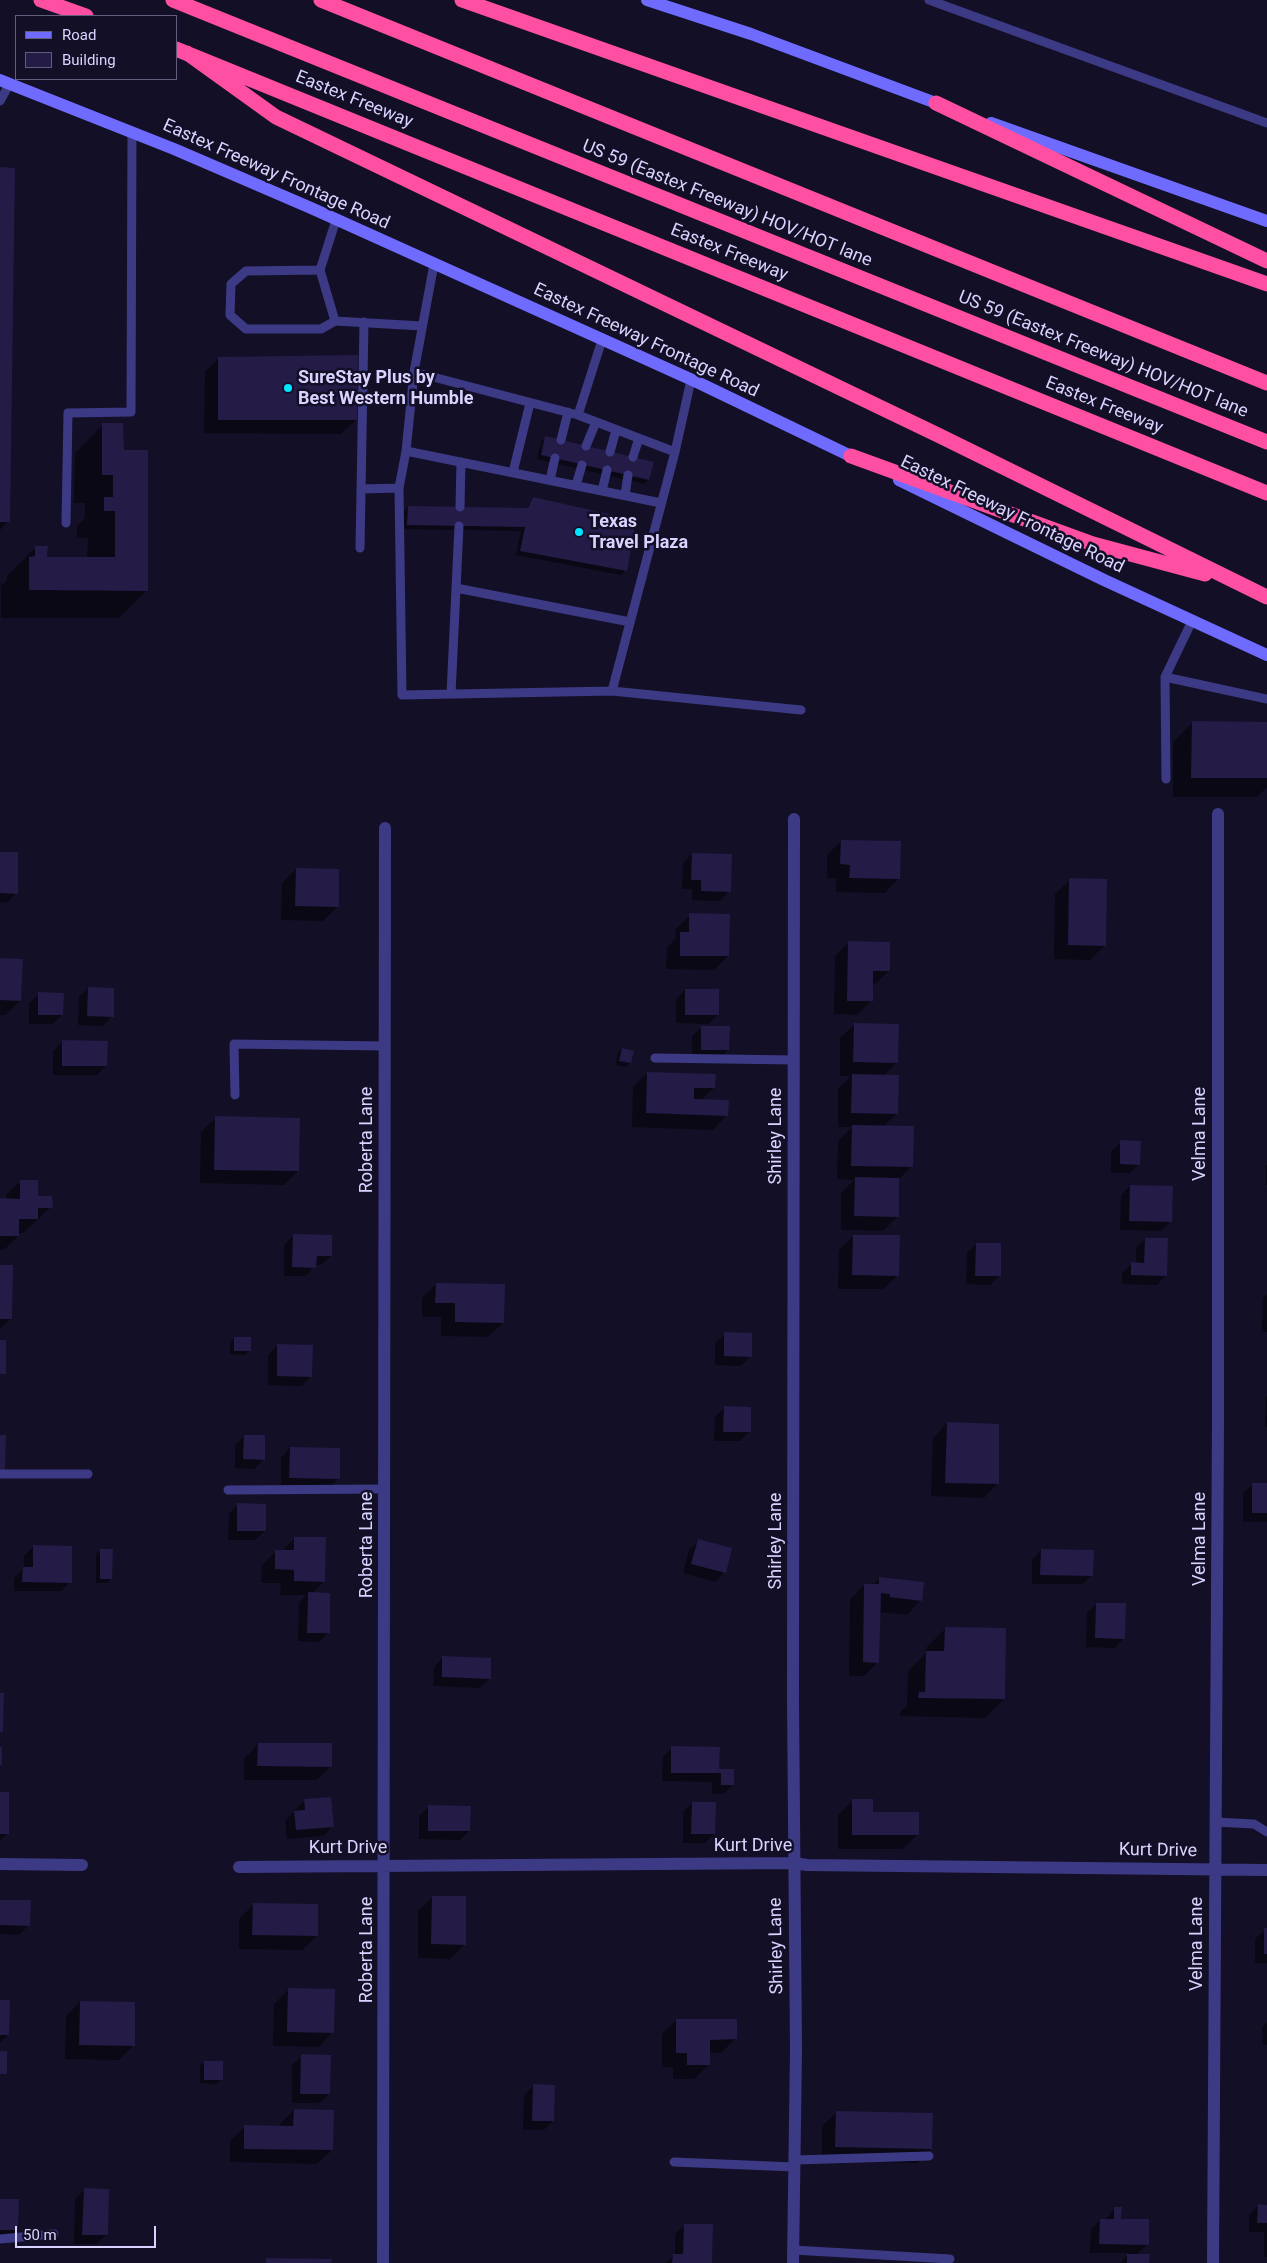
<!DOCTYPE html>
<style>
body{margin:0}
#map{position:relative;width:1267px;height:2263px;overflow:hidden;background:#130f26;font-family:Roboto,sans-serif}
canvas{display:block}
.legend{position:absolute;left:15px;top:15px;width:162px;height:65px;box-sizing:border-box;background:#130f26;border:1px solid #625e7d;margin:0;padding:6px 9px;list-style:none;font-size:15px;color:#d9d4ff}
.legend li{display:flex;align-items:center;gap:10px;height:25px}
.legend b{width:25px;border:1px solid #625e7d}
.scale{position:absolute;left:15px;top:2226px;width:141px;height:22px;box-sizing:border-box;border:2px solid #d9d4ff;border-top:0;padding-left:6px;font-size:15px;line-height:18px;white-space:nowrap;color:#d9d4ff;-webkit-text-stroke:4px #130f26;paint-order:stroke}
</style>
<div id="map">
<canvas width="1267" height="2263"></canvas>
<ul class="legend">
<li><b style="height:6px;background:#6f6bff"></b>Road</li>
<li><b style="height:14px;background:#241b47"></b>Building</li>
</ul>
<div class="scale">50 m</div>
</div>
<script>
const c = document.querySelector('canvas').getContext('2d');
c.lineJoin = 'round';
function fill(path, color) { c.fillStyle = color; c.fill(path, 'evenodd'); }
function trace(path, color, width, dash) { c.strokeStyle = color; c.lineWidth = width; c.lineCap = dash ? 'butt' : 'round'; c.setLineDash(dash || []); c.stroke(path); }
function write(font, color, halo, rows, align = 'center') {
  c.font = font + ' Roboto,sans-serif'; c.lineWidth = 5; c.setLineDash([]); c.textBaseline = 'middle'; c.strokeStyle = halo; c.fillStyle = color; for (const [text, x, y, turn = 0] of rows) {
    c.save(); c.translate(x, y); c.rotate((+turn || 0) * Math.PI / 180); c.textAlign = isNaN(turn) ? turn : align; if (halo) c.strokeText(text, 0, 0); c.fillText(text, 0, 0); c.restore();
  }
}
fill(new Path2D(`
 M0,169L8,521L0,530Z
 M219,358L356,420L341,434L204,433L205,372Z
 M103,425L122,451L147,590L119,618H1V586L7,580V576L35,548L46,558H87L88,538H77V526L85,518V503H74L75,453Z
 M545,438L648,480L644,484L537,459L541,442Z
 M533,498L626,570L621,575L516,555L521,531L404,529V511L408,507L526,509Z
 M1192,723H1267V787L1257,797H1173V742Z
 M841,841L899,878L885,893L836,892V878H827V855Z
 M0,853L16,893L7,903L0,902Z
 M692,854L729,891L720,901L692,900V889H682L683,863Z
 M296,869L337,907L323,921L281,920L282,883Z
 M1070,880L1104,946L1090,960L1054,959L1055,894Z
 M690,915L728,956L714,970L666,969L667,948L675,939L676,929Z
 M849,942L889,971L874,985H872L871,1001L857,1015L834,1014L835,956Z
 M0,959L20,1001L5,1015H0Z
 M88,988L112,1016L103,1026L78,1025L79,997Z
 M685,990L718,1015L708,1024L676,1023V999Z
 M39,994L62,1015L53,1024H29V1003Z
 M855,1024L897,1062L884,1076L897,1113L883,1127L912,1166L898,1180L897,1217L883,1231L841,1230V1193L854,1180L837,1179L838,1141L852,1127H838V1089L851,1076H840V1038Z
 M702,1027L728,1050L719,1059H692V1036Z
 M63,1041L106,1066L97,1075H53V1051Z
 M622,1049L630,1063L626,1067L615,1065L618,1053Z
 M647,1073L714,1088L701,1100L727,1115L713,1130L632,1127L633,1087Z
 M216,1118L298,1171L284,1185L200,1183L201,1132Z
 M1121,1142L1139,1164L1130,1173H1111V1151Z
 M1266,1165H1267V1185H1266Z
 M21,1181L37,1198L51,1207L23,1233H18V1236L4,1250H0V1200H6V1195Z
 M1130,1186L1171,1221L1161,1231L1120,1230L1121,1195Z
 M293,1236L331,1256L321,1265H315L306,1276H284V1245Z
 M853,1236L898,1275L883,1289H838L839,1250Z
 M1145,1239L1166,1275L1157,1285L1122,1284V1273L1132,1264H1136V1248Z
 M976,1244L999,1276L990,1285L966,1284L967,1253Z
 M0,1266L10,1319L1,1328H0Z
 M436,1284L503,1323L488,1337L441,1336V1317H422V1298Z
 M1267,1294V1332H1262L1263,1298Z
 M725,1334L751,1356L741,1366L715,1365V1343Z
 M234,1338L250,1350L245,1355L230,1354V1342Z
 M278,1345L311,1376L302,1386L268,1385V1355Z
 M1267,1396V1427H1265L1266,1397Z
 M724,1408L749,1432L740,1441H714L715,1417Z
 M947,1423L998,1483L984,1498L931,1496L933,1438Z
 M244,1436L264,1459L254,1469L235,1468V1445Z
 M290,1448L338,1479L329,1488L281,1487V1458Z
 M1253,1484H1267V1522H1243V1493Z
 M238,1504L265,1531L255,1540H228L229,1514Z
 M295,1538L324,1581L312,1594L328,1632L319,1642L298,1641L299,1603L306,1595H280L281,1583H261L262,1565L276,1551H282Z
 M698,1541L725,1572L715,1582L683,1573L689,1550Z
 M33,1547L70,1582L61,1591H14V1578L24,1568V1556Z
 M101,1550L111,1579L107,1583H96V1554Z
 M1041,1550L1092,1575L1083,1584H1032V1560Z
 M880,1578L921,1600L907,1615L879,1612L878,1662L864,1676H849L850,1600L864,1585L872,1586Z
 M1096,1604L1124,1638L1115,1648L1086,1647L1087,1613Z
 M945,1629L1004,1699L985,1718L900,1716V1712L907,1706L908,1671L926,1653V1648Z
 M443,1657L490,1678L480,1688L433,1686L434,1667Z
 M258,1744L331,1766L317,1780H244V1759Z
 M672,1748L718,1770L733,1771V1785L723,1794H712V1782L662,1781L663,1757Z
 M0,1793L7,1834L0,1841Z
 M305,1800L332,1827L323,1836L287,1839L285,1821Z
 M853,1800L872,1813L917,1835L903,1849H838V1815Z
 M692,1803L714,1834L705,1843H683V1812Z
 M429,1806L469,1831L460,1840L419,1839V1816Z
 M433,1897L464,1945L450,1959L418,1958V1911Z
 M0,1901L29,1925L19,1935L0,1934Z
 M253,1905L317,1936L302,1950L239,1949V1919Z
 M1265,1930H1267V1963H1255V1939Z
 M288,1990L333,2032L319,2047L273,2046L274,2004Z
 M0,2001L8,2035L0,2043Z
 M80,2002L133,2046L119,2060L65,2059L66,2016Z
 M676,2020L735,2039L721,2053H709V2065L694,2079H673V2067H662V2034Z
 M1267,2022V2045H1263L1262,2027Z
 M302,2056L329,2094L319,2103H292V2065Z
 M204,2062L222,2079L217,2084L200,2083V2066Z
 M533,2086L553,2121L544,2130H523L524,2095Z
 M294,2110L332,2150L317,2164L230,2162V2141L245,2127H280V2124Z
 M837,2112L931,2149L917,2163L822,2161V2126Z
 M84,2190L106,2235L97,2244H74L75,2199Z
 M0,2200L17,2230L8,2239H0Z
 M1258,2206H1267V2257H1264V2232H1249V2215Z
 M1115,2208L1120,2220L1148,2244L1136,2255L1148,2263H1120L1129,2253H1090L1091,2229L1100,2220H1105Z
 M685,2225L711,2263H665L675,2255V2234Z`), '#0007');
fill(new Path2D(`
 M0,167L15,168L10,522H0Z
 M358,355L357,420H218V357Z
 M102,423H123L124,450H148V591L29,590V557L35,556V546H48L47,557H115V511H104V497H113V475H102Z
 M545,436L654,462L649,480L541,455Z
 M533,497L636,520L627,571L520,551L525,527L407,525L408,506L528,508Z
 M1192,721L1267,722V778H1191Z
 M841,840L901,841L900,879L849,878L850,865L840,864Z
 M0,852H18V894L0,893Z
 M692,853L732,854L731,892L701,891V880H691Z
 M296,868L339,869V907L295,906Z
 M1069,878L1107,879L1106,946L1068,945Z
 M689,913L730,914L729,956H680V932H689Z
 M848,941L890,942V971H873V1001H847Z
 M0,958L23,959L21,1001L0,1000Z
 M88,987L114,988V1017L87,1016Z
 M685,989H719V1015H685Z
 M38,992L64,993L63,1015H38Z
 M854,1023L899,1024L898,1063L853,1062Z
 M701,1026H730L729,1050H701Z
 M62,1040L108,1041L107,1066H62Z
 M622,1048L634,1051L631,1063L619,1061Z
 M647,1072L716,1074L715,1088H694V1099L729,1100L728,1116L646,1113Z
 M852,1074L899,1075L898,1114L851,1113Z
 M215,1116L300,1118L299,1171L214,1170Z
 M852,1125L914,1126L913,1167L851,1166Z
 M1120,1140L1141,1141L1140,1165L1120,1164Z
 M855,1177L899,1178V1217L854,1216Z
 M20,1180H38V1196H52L53,1208H38V1219H19V1236H0V1198L20,1199Z
 M1130,1185L1173,1186L1172,1222L1129,1221Z
 M293,1234L332,1235V1256H317L316,1268L292,1267Z
 M853,1235H900L899,1276L852,1275Z
 M1145,1238H1168L1167,1276L1131,1275V1262L1144,1263Z
 M976,1243H1001V1276H975Z
 M0,1265H13L12,1319H0Z
 M436,1283L505,1284L504,1323L455,1322V1303H435Z
 M724,1332L752,1333V1357L724,1356Z
 M234,1337H251V1351H234Z
 M0,1340H6V1374H0Z
 M277,1344L313,1345L312,1377L277,1376Z
 M724,1406L751,1407V1432H723Z
 M947,1422L999,1424V1484L945,1483Z
 M0,1435H6L5,1471L0,1470Z
 M244,1435H265V1460L243,1459Z
 M290,1447L340,1448V1479L289,1478Z
 M1252,1483H1267V1513H1252Z
 M237,1503L266,1504V1531H237Z
 M294,1537H326L325,1582L294,1581V1570L275,1569V1550H294Z
 M698,1539L732,1548L726,1573L691,1564Z
 M33,1545L72,1546V1583L22,1582L23,1567H33Z
 M100,1549H113L112,1579H100Z
 M1041,1549L1094,1550L1093,1576L1040,1575Z
 M879,1577L924,1582L922,1601L890,1597V1594L881,1593L879,1663L863,1662L864,1584H879Z
 M308,1592L330,1593V1633H307Z
 M1096,1603H1126L1125,1639L1095,1638Z
 M945,1627L1006,1628L1005,1699L918,1698L919,1692H925L926,1651H944Z
 M442,1656L491,1658V1679L442,1677Z
 M0,1693H4L3,1732H0Z
 M258,1743H332V1767L257,1766Z
 M671,1746L720,1747L719,1769H734V1785H721V1773H671Z
 M0,1747H2V1765H0Z
 M0,1792H9V1834H0Z
 M331,1797L334,1827L296,1830L294,1811L305,1810L304,1799Z
 M852,1799H873V1812H919V1835H852Z
 M692,1802H716L715,1834H691Z
 M428,1805L471,1806L470,1831H428Z
 M432,1896H466V1945L431,1944Z
 M0,1900H31L30,1926L0,1925Z
 M253,1903L318,1904V1936L252,1935Z
 M1264,1928H1267V1954H1264Z
 M288,1988L335,1989L334,2033L287,2032Z
 M0,2000H10L9,2035H0Z
 M80,2001L135,2002V2046L79,2045Z
 M676,2019H737V2039L710,2040V2065H687V2053H676Z
 M0,2051H7V2074H0Z
 M301,2054L331,2055L330,2094H300Z
 M204,2061H223V2080H204Z
 M533,2084L555,2085L554,2121H532Z
 M294,2109L334,2110L333,2150L244,2149V2125L293,2126Z
 M836,2111L933,2113L932,2149L835,2147Z
 M84,2188L109,2189L108,2235H82Z
 M0,2199H19L18,2230H0Z
 M1258,2204L1267,2205V2223H1257Z
 M1114,2207H1122L1121,2219H1149V2245L1099,2244L1100,2219H1114Z
 M684,2224H713L712,2263H672L673,2254H683Z
 M1127,2254H1150L1149,2263H1127Z
 M266,2258L332,2259L331,2263H266Z`), '#241b47');
trace(new Path2D(`
 M929,0L1267,123
 M0,101L10,83
 M336,220L320,270L335,321L422,326
 M434,264L414,372L406,451L399,488L402,695L612,691L801,710
 M320,270L246,271L231,284L230,315L246,329H321L335,321
 M414,372L578,415L602,340
 M578,415L675,452
 M561,440L568,412
 M586,446L596,422
 M406,451L661,503
 M610,452L616,430
 M633,457L639,438
 M513,472L530,403
 M550,480L555,458
 M576,485L582,465
 M361,489L399,488
 M602,491L607,470
 M625,495L628,475
 M460,507L461,462
 M66,523L68,413L131,412L132,132
 M360,548L364,322
 M456,588L630,622
 M1165,677L1267,699
 M612,691L675,452L691,380
 M451,694L459,526
 M1166,779L1165,677L1192,621
 M655,1058L794,1060
 M235,1095L234,1044L385,1046
 M0,1474H88
 M228,1490L385,1489
 M1215,1822L1254,1824L1267,1832
 M795,2160L929,2156
 M674,2162L794,2167
 M0,2239L54,2234
 M793,2250L950,2259`), '#3d3a85', 9);
trace(new Path2D(`
 M0,1864L82,1865
 M239,1867L794,1863L807,1865L1267,1870
 M383,2263L385,828
 M793,2263L796,2050L793,1700L794,819
 M1213,2263L1218,1423V814`), '#3d3a85', 12);
trace(new Path2D(`
 M647,0L751,34L944,106
 M0,80L174,149L311,208L699,383L859,460
 M991,123L1267,221
 M899,480L1104,580L1267,655`), '#6f6bff', 12);
trace(new Path2D(`
 M41,0L86,16
 M173,0L1267,442
 M321,0L1267,383
 M462,0L1267,284
 M176,49L1267,493
 M187,53L276,117L940,436L1267,597
 M936,103L1267,261
 M851,456L1093,544L1205,574`), '#ff4fa3', 15);
for (const [x, y, r, color] of [
 [288,388,5,"#00e5ff"],
 [579,532,5,"#00e5ff"]
]) { const dot = new Path2D(); dot.arc(x, y, r, 0, 2 * Math.PI); c.fillStyle = color; c.fill(dot); trace(dot, '#130f26', 2); }
write('18px', '#d9d4ff', '#130f26', [
 ["Eastex Freeway",354,100,22],
 ["Eastex Freeway Frontage Road",276,175,24],
 ["US 59 (Eastex Freeway) HOV/HOT lane",727,204,22],
 ["Eastex Freeway",729,253,22],
 ["Eastex Freeway Frontage Road",646,341,25],
 ["US 59 (Eastex Freeway) HOV/HOT lane",1103,355,22],
 ["Eastex Freeway",1104,406,22],
 ["Eastex Freeway Frontage Road",1012,515,26],
 ["Velma Lane",1200,1134,-90],
 ["Shirley Lane",776,1136,-90],
 ["Roberta Lane",367,1140,-90],
 ["Velma Lane",1200,1539,-90],
 ["Shirley Lane",776,1541,-90],
 ["Roberta Lane",367,1545,-90],
 ["Kurt Drive",753,1846],
 ["Kurt Drive",348,1848],
 ["Kurt Drive",1158,1851,1],
 ["Velma Lane",1197,1944,-90],
 ["Shirley Lane",777,1946,-91],
 ["Roberta Lane",367,1950,-90]
]);
write('bold 18px', '#d9d4ff', '#130f26', [
 ["SureStay Plus by",298,378],
 ["Best Western Humble",298,399],
 ["Texas",589,522],
 ["Travel Plaza",589,543]
], 'left');
</script>
